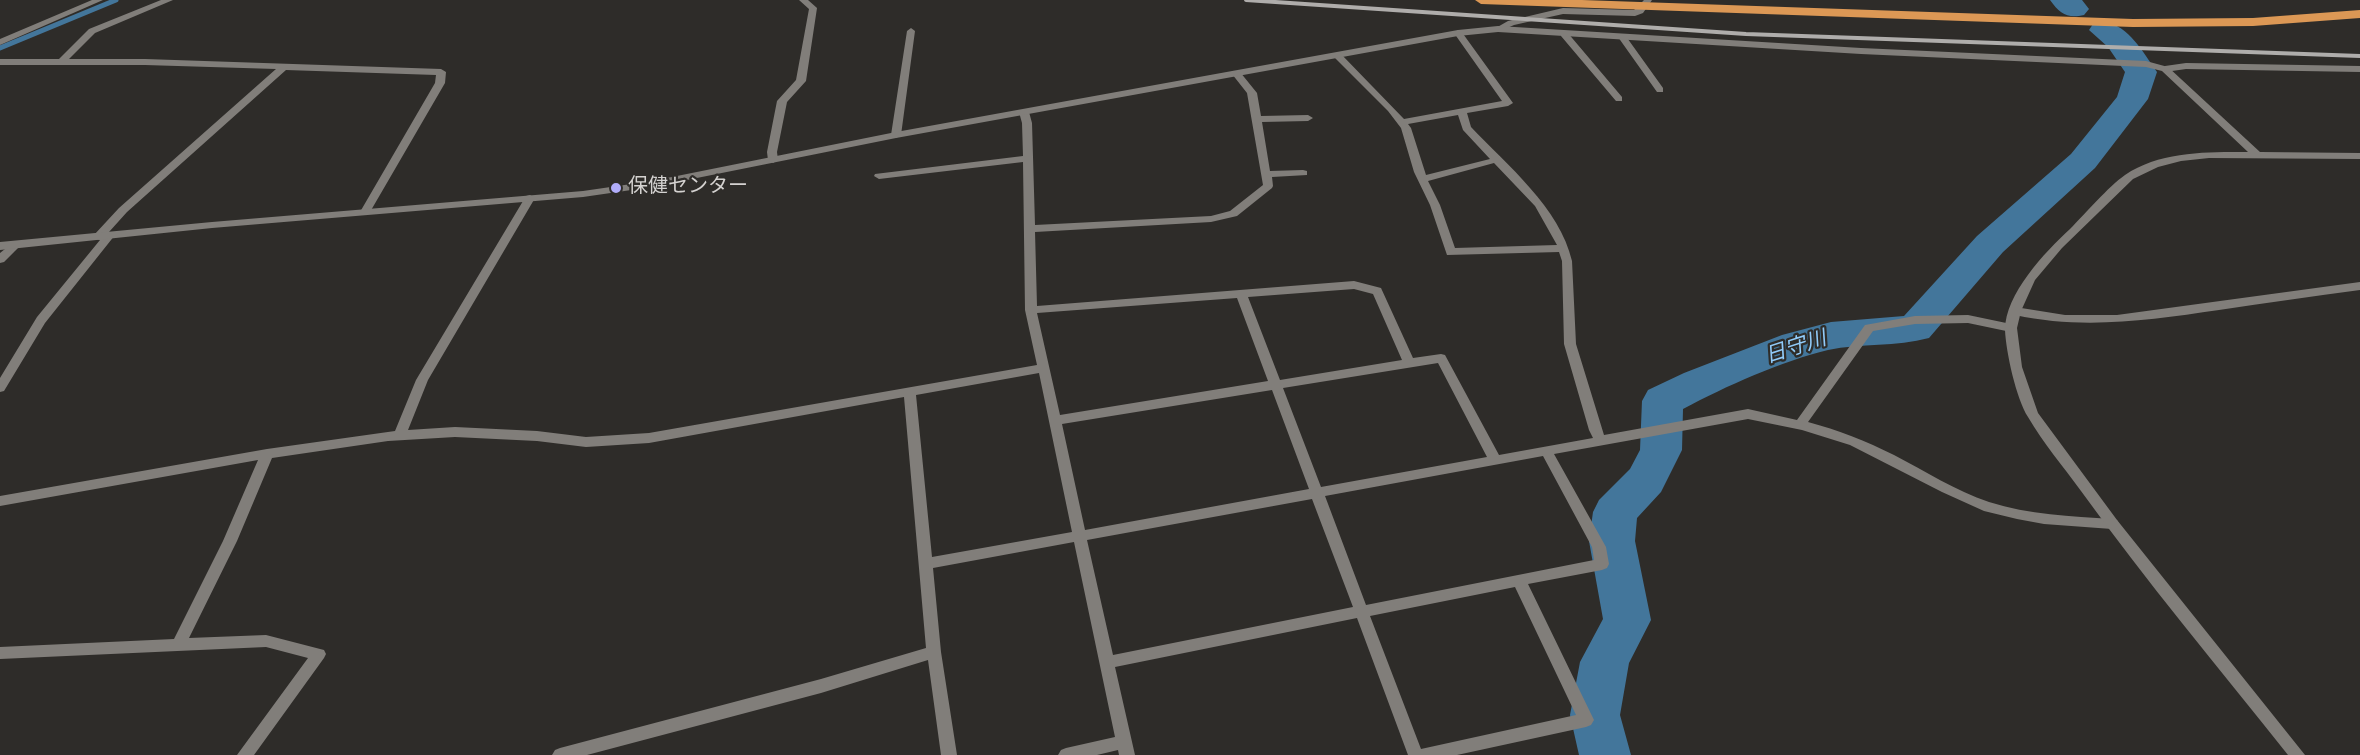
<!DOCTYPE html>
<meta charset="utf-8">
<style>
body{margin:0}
canvas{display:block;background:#2e2c29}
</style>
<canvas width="2360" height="755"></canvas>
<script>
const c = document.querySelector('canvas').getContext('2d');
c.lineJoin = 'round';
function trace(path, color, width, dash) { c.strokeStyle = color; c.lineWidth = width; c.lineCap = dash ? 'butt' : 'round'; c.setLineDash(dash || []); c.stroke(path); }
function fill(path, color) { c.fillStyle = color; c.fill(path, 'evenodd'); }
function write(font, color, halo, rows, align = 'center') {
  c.font = font + ' "Source Sans 3","Noto Sans JP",sans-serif'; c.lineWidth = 4.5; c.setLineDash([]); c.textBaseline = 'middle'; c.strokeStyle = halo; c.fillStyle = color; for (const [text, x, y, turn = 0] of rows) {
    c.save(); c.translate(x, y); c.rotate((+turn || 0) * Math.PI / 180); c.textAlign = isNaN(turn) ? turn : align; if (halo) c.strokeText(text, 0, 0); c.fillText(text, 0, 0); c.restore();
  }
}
trace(new Path2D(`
 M0,48L116,0`), '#43769b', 5);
fill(new Path2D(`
 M2050,0H2082L2089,9L2084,15C2068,19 2060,14 2050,0Z
 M2104,21C2130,27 2142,51 2157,72L2148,99L2095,168L2003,252L1929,338C1896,347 1861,343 1828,350C1782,361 1726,386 1683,409L1682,450L1661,492L1637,518L1635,541L1651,620L1629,663L1620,715L1631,755H1579L1570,715L1580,662L1603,619L1589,541L1593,512L1599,500L1630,469L1640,450L1642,401L1648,390L1684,373L1782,335L1831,322L1904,316L1977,236L2071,154L2117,97L2125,72L2108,47L2089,30L2093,24Z`), '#43769b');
fill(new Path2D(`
 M92,0H103L0,45V39Z
 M161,0H173L95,33L69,59H145L441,69L446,72L445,83L370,212L365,215L360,212L435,83L436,75L286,70L127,212L109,232L114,233L115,235L45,323L4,391L0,392V378L37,317L100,240L94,239L93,237L94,235L119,208L276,69L145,65H0V59H59L89,29Z
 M799,0H808L817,8L806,81L787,102L777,152L778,160L773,163L768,160L767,152L777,101L796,80L809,9Z
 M1644,0H1652L1643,13L1635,16L1563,14L1514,25L1498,32L1494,29L1508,21L1563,8L1634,10Z
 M911,28L915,31L901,135L896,138L891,135L907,31Z
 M1458,30L1461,31L1513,103L1508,106L1467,113L1471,127C1507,165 1560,208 1572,261L1576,344L1604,435L1748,409L1797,420L1865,325L1915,316L1968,315L2011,324L2017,328L2011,332L1968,323L1915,324L1873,331L1808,422C1838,430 1866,441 1894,455C1925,471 1956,491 1989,502C2029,515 2071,516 2112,519L2117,520L2119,524L2117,528L2112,529L2044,524L2017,519L1984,511L1942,492L1850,445L1802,430L1748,419L1554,454L1606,547L1609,564L1607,568L1602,570L1528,584L1594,720L1591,725L1586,727L1457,755H1408L1357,618L1115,667L1135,755H1119L1118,750L1097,755H1058L1061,750L1066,748L1115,737L1074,542L933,568L941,652L957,755H941L928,660L821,693L587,755H552L555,750L560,748L821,679L926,648L904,397L649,443L586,447L537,441L455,437L388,441L272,458L237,541L189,638L266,635L324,650L326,654L324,658L254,755H237L308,658L266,647L0,659V647L174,639L223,541L258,460L0,506V496L267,449L395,431L416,380L526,196L530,195L535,198L428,380L408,430L455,427L537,431L586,437L649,433L1037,365L1025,310L1023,162L879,179L874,176L875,174L1023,156L1022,123L1019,112L1024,109L1029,112L1032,123L1035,225L1211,216L1230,211L1263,185L1247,93L1232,74L1237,71L1240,72L1257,93L1261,116L1308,115L1313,118L1308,121L1262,122L1270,171L1303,170L1307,171V175L1272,177L1273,186L1272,188L1237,216L1211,222L1035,232L1037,306L1354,281L1381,288L1413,358L1441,354L1445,355L1499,455L1593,438L1589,430L1564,344L1562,261L1559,252L1447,255L1430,205L1414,172L1401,128L1388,111L1332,55L1334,53H1340L1404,119L1502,101L1454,33ZM1458,115L1463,130L1490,159L1426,175L1411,128L1408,124ZM1494,163L1535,206L1557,245L1455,248L1440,205L1428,181ZM1354,289L1373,294L1402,360L1280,380L1248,297ZM1237,298L1268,381L1060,415L1037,313ZM1438,363L1487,457L1321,487L1283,388ZM1039,373L1072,532L932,557L916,395ZM1272,390L1309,489L1085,530L1062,424ZM1543,456L1592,547L1594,560L1366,605L1325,496ZM1312,499L1353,607L1113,655L1087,540ZM1515,587L1576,715L1421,749L1370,616Z
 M1564,31L1567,32L1622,97V101H1616L1561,36V32Z
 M1622,34L1625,35L1663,88V92H1657L1618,37Z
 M2186,63L2360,66V72L2186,69L2165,72L2160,69L2165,66Z
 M15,241L20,245L19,247L4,262L0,263V253Z
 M2360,282V290C2313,296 2266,303 2219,310C2150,320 2084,330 2015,315L2009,311L2015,307L2065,315H2117Z`), '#817e7a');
fill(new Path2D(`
 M1498,26L1861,48L2146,61L2168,67L2260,152L2360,153V159L2209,158L2181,161L2158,167L2133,179L2062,248L2035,280L2021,311L2017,328L2022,367L2038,413L2117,520L2305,755H2288C2218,667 2146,581 2081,491C2063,466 2043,443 2028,417C2016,398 2006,352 2005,330C2005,294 2045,252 2070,229C2086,213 2108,187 2125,175C2160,151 2208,152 2248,152L2162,71L2146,67L1861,54L1498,32L1458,36L896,138L652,187L583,197L212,228L0,250V242L212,222L583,191L652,181L896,132L1458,30Z`), '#817e7a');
fill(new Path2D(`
 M1475,0H1582L2133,19L2253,18L2360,10V18L2253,26L2133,27L1481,4Z`), '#dc9855');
trace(new Path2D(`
 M1246,0L1746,34L2360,56`), '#afadab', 4);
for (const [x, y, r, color] of [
 [616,188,6,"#b1adfa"]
]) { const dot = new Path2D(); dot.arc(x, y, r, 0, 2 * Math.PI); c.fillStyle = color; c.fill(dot); trace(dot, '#2e2c29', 2); }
write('20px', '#d4d2d0', '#2e2c29', [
 ["保健センター",628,188]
], 'left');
write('italic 21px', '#91cbf9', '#2e2c29', [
 ["日守川",1796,349,-18]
]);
</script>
